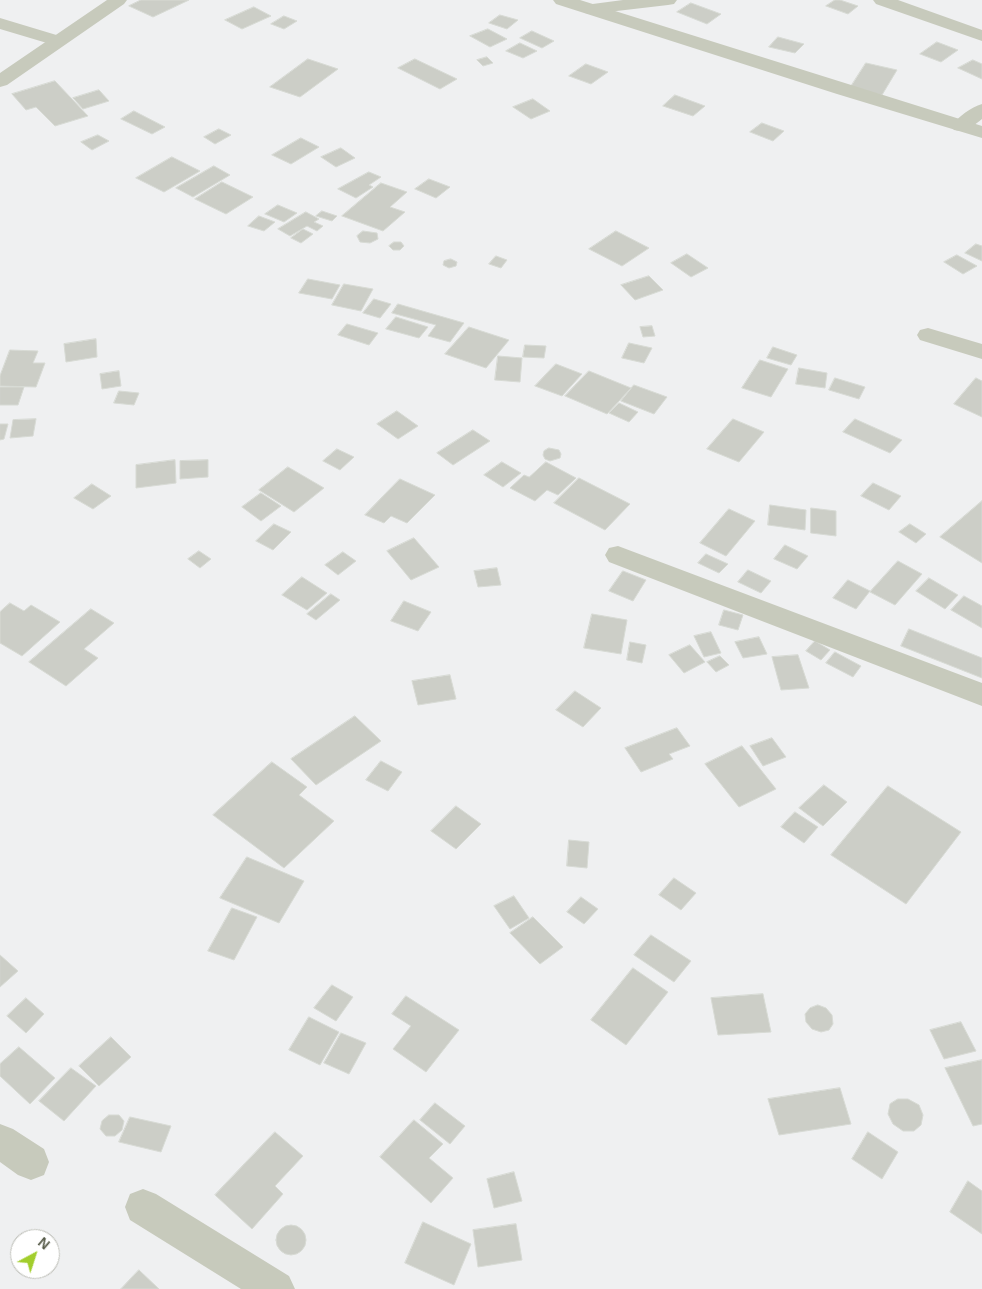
<!DOCTYPE html>
<style>
body{margin:0}
#map{position:relative;width:982px;height:1289px;overflow:hidden;background:#eff0f1;font-family:Helvetica,sans-serif}
canvas{display:block}
.north{position:absolute;left:10px;top:1229px;width:50px;height:50px;box-sizing:border-box;background:#fff;border:1px solid #bcbdb6;border-radius:50%;rotate:40deg;font-size:14px;font-weight:700;line-height:20px;text-align:center;color:#575b49}
.north::after{content:'';display:block;margin:auto;width:18px;height:22px;background:#a2ce2d;clip-path:polygon(50% 0,100% 100%,50% 72%,0 100%)}
</style>
<div id="map">
<canvas width="982" height="1289"></canvas>
<div class="north">N</div>
</div>
<script>
const c = document.querySelector('canvas').getContext('2d');
c.lineJoin = 'round';
function fill(path, color) { c.fillStyle = color; c.fill(path, 'evenodd'); }
function trace(path, color, width, dash) { c.strokeStyle = color; c.lineWidth = width; c.lineCap = dash ? 'butt' : 'round'; c.setLineDash(dash || []); c.stroke(path); }
const building = new Path2D(`
 M141,0H189L153,17L129,6Z
 M835,0H840L858,6L848,14L826,6Z
 M691,3L721,14L707,24L677,12Z
 M254,7L271,16L242,29L225,20Z
 M500,15L518,20L507,29L489,23Z
 M284,16L297,21L284,29L271,24Z
 M488,29L507,39L490,47L470,36Z
 M532,31L554,41L542,48L520,38Z
 M778,37L804,44L795,53L769,47Z
 M937,42L958,50L941,62L920,54Z
 M520,43L537,51L523,58L506,51Z
 M487,57L493,63L483,66L477,60Z
 M308,59L338,69L300,97L270,87Z
 M415,59L457,79L440,89L398,68Z
 M973,60L982,64V79L958,68Z
 M866,63L897,70L882,95L850,88Z
 M586,64L608,72L591,84L569,76Z
 M55,81L88,116L55,126L36,107L26,110L12,94Z
 M99,90L109,101L83,109L73,98Z
 M675,95L705,106L693,116L663,106Z
 M533,99L550,111L531,119L513,107Z
 M134,111L165,127L152,134L121,119Z
 M762,123L784,131L773,141L750,132Z
 M219,129L231,135L215,144L204,137Z
 M98,135L109,141L92,150L81,142Z
 M301,138L319,147L291,164L272,155Z
 M341,148L355,158L336,167L321,157Z
 M172,157L200,171L164,192L136,178Z
 M214,166L230,175L193,197L176,188Z
 M369,172L381,177L369,185L373,187L356,198L338,189Z
 M429,179L450,187L436,198L415,189Z
 M222,182L253,197L226,214L195,199Z
 M381,183L407,192L390,207L405,212L383,231L342,216Z
 M278,205L297,213L284,222L265,214Z
 M322,211L337,216L332,221L316,216Z
 M306,212L319,219L314,222L323,226L317,231L307,226L290,236L278,229Z
 M259,216L275,222L264,231L248,226Z
 M303,229L313,234L301,243L291,238Z
 M363,231L377,233L378,239L370,243L360,242L357,236Z
 M616,231L649,248L622,266L589,249Z
 M394,242H401L404,246L400,250H393L389,246Z
 M976,244L982,246V261L965,253Z
 M687,254L708,268L691,277L671,263Z
 M957,255L977,266L963,274L944,262Z
 M496,256L507,260L501,268L489,264Z
 M451,259L457,262L456,266L449,268L443,265L444,261Z
 M649,276L663,290L635,300L621,285Z
 M308,279L340,285L332,299L299,293Z
 M344,284L373,289L361,311L332,305Z
 M374,299L391,304L380,318L363,313Z
 M398,304L464,323L450,342L428,336L436,325L392,313Z
 M396,317L428,327L419,338L386,329Z
 M347,324L378,333L369,345L338,335Z
 M652,326L655,336L643,337L640,327Z
 M469,327L509,340L486,368L445,354Z
 M96,339L97,357L66,362L64,344Z
 M629,343L652,348L644,363L622,358Z
 M525,345L546,346L544,358L523,357Z
 M773,347L797,355L791,365L767,358Z
 M10,350L38,351L33,363H45L36,387L0,386V376Z
 M498,356L522,358L520,382L495,380Z
 M760,360L788,369L771,397L742,388Z
 M556,364L582,374L562,396L535,386Z
 M799,368L827,373L825,388L796,384Z
 M119,371L121,386L102,389L100,374Z
 M589,371L631,388L607,414L565,396Z
 M835,378L865,387L859,399L829,390Z
 M976,378L982,381V417L954,404Z
 M634,385L667,397L654,414L621,401Z
 M0,387H24L18,405H0Z
 M119,391L139,393L134,405L114,403Z
 M619,403L638,412L629,422L609,413Z
 M397,411L418,426L398,439L377,424Z
 M36,419L33,436L10,438L13,420Z
 M733,419L764,432L739,462L707,449Z
 M855,419L902,440L890,453L843,432Z
 M0,424H8L4,439L0,440Z
 M473,430L490,441L453,465L437,453Z
 M549,448L559,450L561,454L560,458L550,461L545,459L543,455L544,451Z
 M337,449L354,457L340,470L323,461Z
 M175,460L176,483L136,488V465Z
 M208,460V477L180,479V461Z
 M502,462L521,473L503,487L484,475Z
 M546,462L576,478L558,495L547,490L535,501L510,488L524,475L529,477Z
 M288,467L324,488L294,512L259,490Z
 M579,478L630,504L605,530L554,503Z
 M400,479L435,495L407,523L391,516L384,523L365,515Z
 M873,483L901,496L889,510L861,496Z
 M92,484L111,496L93,509L74,498Z
 M261,493L281,506L261,521L242,507Z
 M982,501V563L940,537Z
 M770,505L806,510L805,530L768,525Z
 M811,508L836,511V536L811,533Z
 M729,509L755,521L726,556L700,543Z
 M274,524L291,532L273,550L256,541Z
 M910,524L926,534L916,543L899,532Z
 M414,538L439,567L411,580L387,551Z
 M785,545L808,556L797,569L774,559Z
 M199,551L211,559L200,568L188,559Z
 M343,552L356,561L338,575L325,565Z
 M706,554L728,564L719,573L698,563Z
 M898,561L922,574L895,605L870,592Z
 M497,568L501,585L478,587L474,571Z
 M748,570L771,581L761,593L738,582Z
 M623,571L646,580L633,601L609,591Z
 M302,577L327,593L307,610L282,595Z
 M929,578L958,595L945,609L916,591Z
 M848,580L870,591L856,609L833,598Z
 M331,594L340,600L316,620L307,614Z
 M964,596L982,606V628L951,610Z
 M404,601L431,612L418,631L391,621Z
 M10,603L24,611L31,605L60,622L22,656L0,643V612Z
 M91,609L114,623L84,649L98,658L66,686L29,662Z
 M724,610L743,615L738,630L719,625Z
 M592,614L627,620L621,654L584,648Z
 M909,629L982,658V678L901,646Z
 M711,632L721,653L704,657L694,636Z
 M759,637L767,654L743,658L735,642Z
 M815,641L830,650L821,660L806,651Z
 M630,642L646,645L642,663L627,660Z
 M690,645L705,662L684,673L669,655Z
 M835,652L861,666L853,677L826,663Z
 M798,655L809,688L781,690L772,657Z
 M720,656L729,665L716,672L707,662Z
 M450,675L456,699L418,705L412,681Z
 M575,691L601,708L583,727L556,710Z
 M355,716L381,741L316,785L291,759Z
 M677,728L690,746L669,754L673,759L641,772L625,748Z
 M772,738L786,757L763,766L750,746Z
 M742,746L776,789L739,807L705,764Z
 M381,761L402,772L388,791L366,780Z
 M272,762L307,787L299,795L334,821L284,868L213,815Z
 M824,785L847,802L823,826L799,808Z
 M888,786L961,832L906,904L831,855Z
 M456,806L481,824L456,849L431,831Z
 M795,812L818,827L804,843L781,827Z
 M569,840L589,842L587,868L567,866Z
 M247,857L304,881L279,923L220,898Z
 M674,878L696,893L681,910L659,895Z
 M514,896L529,918L510,929L494,906Z
 M581,897L598,909L584,924L567,912Z
 M232,908L257,917L234,960L208,951Z
 M533,917L563,947L540,964L510,933Z
 M651,935L691,961L674,982L634,955Z
 M0,955L18,971L0,987Z
 M633,968L668,992L626,1045L591,1020Z
 M332,985L353,997L336,1021L314,1008Z
 M763,994L771,1032L718,1035L711,998Z
 M406,996L459,1030L426,1072L393,1049L411,1026L392,1014Z
 M26,998L44,1014L26,1033L7,1016Z
 M818,1005L826,1008L832,1015L833,1024L829,1030L821,1032L812,1029L806,1022L805,1014L810,1008Z
 M309,1017L339,1032L320,1065L289,1050Z
 M961,1022L976,1051L944,1059L930,1030Z
 M341,1033L366,1043L349,1074L324,1063Z
 M111,1037L131,1057L99,1086L79,1066Z
 M19,1047L55,1078L30,1104L0,1076V1064Z
 M982,1060V1124L973,1126L945,1068Z
 M71,1068L96,1086L64,1121L39,1101Z
 M840,1088L851,1124L779,1135L768,1099Z
 M898,1099H908L919,1105L923,1115L921,1125L914,1131H903L893,1124L888,1114L890,1104Z
 M435,1103L465,1126L450,1144L420,1120Z
 M109,1115H119L124,1121L122,1130L115,1136H106L100,1129L102,1121Z
 M130,1117L171,1126L161,1152L119,1142Z
 M414,1120L443,1144L429,1158L453,1178L431,1203L380,1157Z
 M275,1132L303,1156L275,1186L283,1194L252,1229L215,1195Z
 M868,1132L898,1152L882,1179L852,1159Z
 M514,1172L522,1201L494,1208L487,1179Z
 M968,1181L982,1191V1234L950,1212Z
 M423,1222L471,1244L454,1285L405,1263Z
 M516,1224L522,1260L478,1267L473,1230Z
 M276 1240a15 15 0 1 1 30 0a15 15 0 1 1-30 0Z
 M139,1270L159,1289H121Z`);
fill(building, '#cccec7');
trace(building, '#d7dad4', 1);
fill(new Path2D(`
 M623,0H677L674,4L668,5L591,14L585,13L582,9L585,5Z
 M873,0H898L982,30V41L876,4Z
 M0,18L63,37L66,41L63,45L57,46L0,29Z
 M982,104V119C973,126 966,133 954,130L951,126C958,117 971,107 982,104Z
 M928,328L982,344V359L920,340L917,335L920,330Z
 M618,546L982,683V706L609,562L605,555L609,548Z
 M0,1124L13,1129L44,1149L49,1162L44,1175L31,1180L18,1175L0,1162Z
 M143,1189L156,1194L289,1276L295,1289H241L130,1220L125,1207L130,1194Z`), '#c7cabc');
fill(new Path2D(`
 M107,0H127L124,4L7,85L0,87V73Z
 M553,0H580L982,126V138L837,94L556,4Z`), '#c7cabc');
</script>
